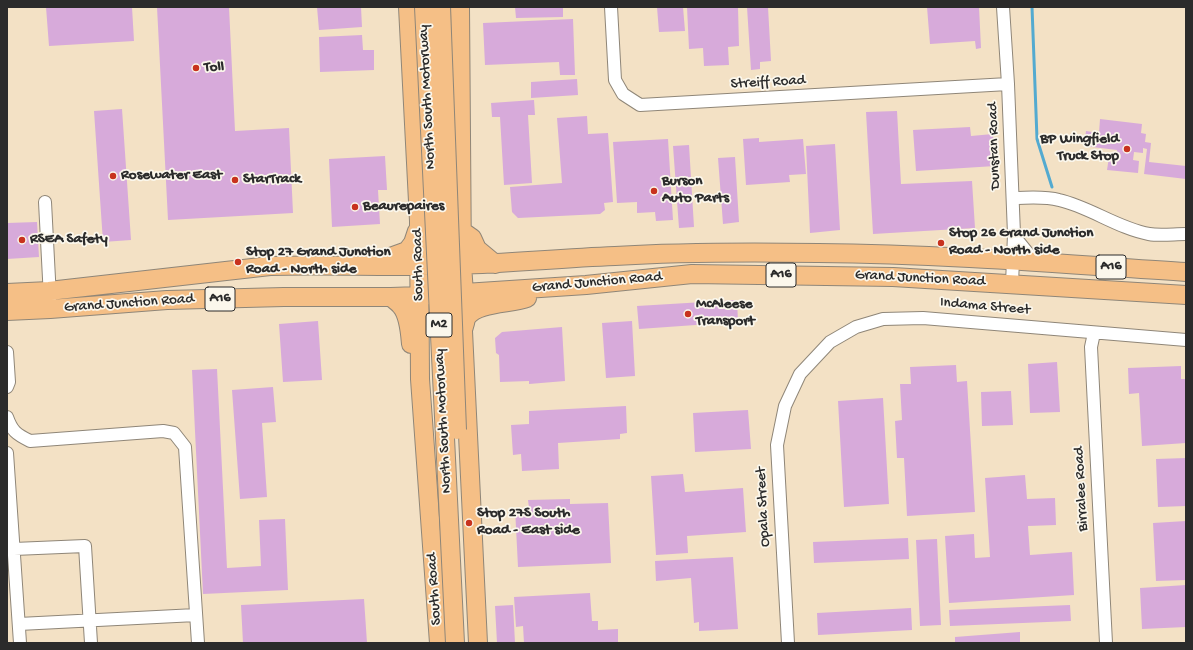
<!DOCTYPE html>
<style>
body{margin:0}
#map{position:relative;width:1193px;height:650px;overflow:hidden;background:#f3e1c5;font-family:"Gochi Hand",sans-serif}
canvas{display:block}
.frame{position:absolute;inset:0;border:8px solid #2b2b2b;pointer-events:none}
</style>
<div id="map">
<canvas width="1193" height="650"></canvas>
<div class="frame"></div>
</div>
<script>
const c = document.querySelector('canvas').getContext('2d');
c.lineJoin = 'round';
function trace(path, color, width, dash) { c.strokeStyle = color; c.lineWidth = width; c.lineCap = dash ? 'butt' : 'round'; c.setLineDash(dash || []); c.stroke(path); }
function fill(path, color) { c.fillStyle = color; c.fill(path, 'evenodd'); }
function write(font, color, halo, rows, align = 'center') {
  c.font = font + ' "Gochi Hand",sans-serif'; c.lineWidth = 3.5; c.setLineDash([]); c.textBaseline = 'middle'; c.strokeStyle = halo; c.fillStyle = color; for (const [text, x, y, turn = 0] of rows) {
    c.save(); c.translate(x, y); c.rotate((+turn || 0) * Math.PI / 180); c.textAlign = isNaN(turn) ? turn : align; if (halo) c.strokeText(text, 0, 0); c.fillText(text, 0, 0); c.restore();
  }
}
trace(new Path2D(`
 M1032,7L1037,139L1052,187`), '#53aad0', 3);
fill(new Path2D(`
 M46,7H132L134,41L49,46Z
 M157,7H229L235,131L289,128L293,213L168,220Z
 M317,7H361L362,27L319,30Z
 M515,7H563V17L516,18Z
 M657,7H683L685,31L659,32Z
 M687,7H738L739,46L728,47L729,65L704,66L703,48L689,49Z
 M747,7H768L771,61L760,62V69L751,70Z
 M927,7H979L981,48L976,49L975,41L930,44Z
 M573,19L575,75H560L559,62L485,65L483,23Z
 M362,35L363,50H374V70L320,72L319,37Z
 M577,79L578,95L531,98V82Z
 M534,100L535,115H528L532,183L504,185L500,117H492L491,103Z
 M122,109L131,240L103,242L94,111Z
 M897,111L901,184L972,181L975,228L873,234L866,112Z
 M587,116L588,134L608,133L613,202L604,203L605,210L600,214L518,218L512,212L510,187L562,183L557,118Z
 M1100,119L1142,124L1141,133L1146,134L1145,142L1151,143L1149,162L1186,166V179L1144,174L1147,149L1143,148V153L1134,152L1133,160L1139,161L1138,173L1107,170L1109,157H1116L1117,150L1084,146L1086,131L1099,133Z
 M970,127L971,136L993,134L995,166L916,171L913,130Z
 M759,138V142L803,139L806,174L789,175L790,182L746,185L743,139Z
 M668,139L673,220L656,221L655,212L637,213V202L617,203L613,142Z
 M835,144L840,230L810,233L806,146Z
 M689,145L694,227L679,228L673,146Z
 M385,156L387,190H378L380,224L332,227L329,159Z
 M735,157L739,222L723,224L718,158Z
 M37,222L39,257L7,259V223Z
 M737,300L738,322L639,329L637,306Z
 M318,321L322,380L283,382L279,324Z
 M632,321L635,376L606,378L602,323Z
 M562,327L565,381L529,384V381L500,382L499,355L496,353L495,338L502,332Z
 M1057,362L1060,412L1030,413L1028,364Z
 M956,365L957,382L967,381L975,512L907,516L904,458H897L895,421L902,420L900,384H911L910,367Z
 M1181,366V379H1186V443L1142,446L1139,393L1129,394L1128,368Z
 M217,369L227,568L261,566L259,520L285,519L288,590L203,594L192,370Z
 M273,387L276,422L262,423L267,497L240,499L232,390Z
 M1011,391L1013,425L982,426L981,392Z
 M883,398L889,504L844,507L838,401Z
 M626,406L627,433L620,434V439L558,443L559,469L522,471L521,454L513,455L511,425L529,424V411Z
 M748,410L751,449L695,452L693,413Z
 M1186,458V506L1158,507L1156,459Z
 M683,474L685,492L743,488L746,532L687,536L688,553L656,555L651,476Z
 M1025,475L1027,499L1055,498L1056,525L1028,526L1030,555L1072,552L1074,595L949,603L945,536L974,534L975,558L990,557L985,478Z
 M570,499V504L608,503L611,563L518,567L515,508H529L528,500Z
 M1186,521V580L1156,581L1153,523Z
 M908,538L909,559L814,563L813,542Z
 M937,539L941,625L920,626L916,540Z
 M733,557L738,629L699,631V622L694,623L691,578L656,581L655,561Z
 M1186,585V627L1142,629L1140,588Z
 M590,593L592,621H598V630L618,629V643H524L523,626L516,627L514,597Z
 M364,599L367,643H243L241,605Z
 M513,605L515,643H497L495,606Z
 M1070,605L1071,621L950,626L949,610Z
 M911,608L912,630L818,635L817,613Z
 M1020,632V643H955V637Z`), '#d7aada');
const minor = new Path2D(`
 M611,7L615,80L623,94L640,105L1008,84
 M1003,7L1008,84L1014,234L1012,284
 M1013,198C1028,198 1044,196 1059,200C1090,207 1117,228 1149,234C1160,236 1174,234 1186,234
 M45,202L50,298
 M1014,236L1035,262
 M1094,333L1091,347L1106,643
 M7,352L9,382L7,387
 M7,417C12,431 16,434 30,441L163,431L174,433L185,447L198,643
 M7,453L20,643
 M14,549L85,546L91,643
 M19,624L196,615
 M788,643L777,445L785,406L800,374L830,342L856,327L883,319L923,318L1186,340`);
const highway = new Path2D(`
 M408,7L419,221L420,379L439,643
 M460,7L462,265L464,293L463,331L478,643
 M462,231L472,238L477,249L495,264
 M374,263L407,251L413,243L417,231
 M7,293L49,291L270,266C333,264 396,268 459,265C511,263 563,258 615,256C682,252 750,252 818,253C941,254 1064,264 1186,272
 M391,297C394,300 398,302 401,306C409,315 410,332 411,344
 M7,311L50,309L167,300L284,297H391L419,296L586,285L692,274L893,277L1186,295
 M463,329C465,326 465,320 467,317C477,302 512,304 527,298`);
trace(minor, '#8f8678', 14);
trace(highway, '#8f8678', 20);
trace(minor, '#fff', 12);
trace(highway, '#f5bf86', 18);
const highwayBridge = new Path2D(`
 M424,7L455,643
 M441,7L457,430`);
trace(highwayBridge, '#8f8678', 20, []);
trace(highwayBridge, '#f5bf86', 18);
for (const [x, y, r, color] of [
 [196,68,4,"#c8321e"],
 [1127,149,4,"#c8321e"],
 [113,176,4,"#c8321e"],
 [235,180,4,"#c8321e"],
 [654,191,4,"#c8321e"],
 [355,207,4,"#c8321e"],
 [22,240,4,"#c8321e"],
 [941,243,4,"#c8321e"],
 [238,262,4,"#c8321e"],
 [688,314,4,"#c8321e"],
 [469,523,4,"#c8321e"]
]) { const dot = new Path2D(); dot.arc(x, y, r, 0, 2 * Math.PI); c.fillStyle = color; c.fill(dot); trace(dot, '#fbf7ec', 1.5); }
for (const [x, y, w] of [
 [1111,267,30],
 [781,275,30],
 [220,299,30],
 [439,325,26]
]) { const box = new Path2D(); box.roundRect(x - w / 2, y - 12, w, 24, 3); c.fillStyle = '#fbf7ec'; c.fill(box); trace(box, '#2b2b2b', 1); }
write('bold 14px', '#2b2b2b', null, [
 ["A16",1111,267],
 ["A16",781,275],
 ["A16",220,299],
 ["M2",439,325]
]);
write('bold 15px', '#2b2b2b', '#fbf7ec', [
 ["Toll",204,68],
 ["BP Wingfield",1119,140,"right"],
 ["Truck Stop",1119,157,"right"],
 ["Rosewater East",121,176],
 ["StarTrack",243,180],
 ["Burson",662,182],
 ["Auto Parts",662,199],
 ["Beaurepaires",363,207],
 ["Stop 26 Grand Junction",949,234],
 ["Road - North side",949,251],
 ["RSEA Safety",30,240],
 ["Stop 27 Grand Junction",246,253],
 ["Road - North side",246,270],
 ["McAleese",696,305],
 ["Transport",696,322],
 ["Stop 27S South",477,514],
 ["Road - East side",477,531]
], 'left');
write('15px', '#2b2b2b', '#fbf7ec', [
 ["Streiff Road",768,83,-3],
 ["North South Motorway",428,97,-93],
 ["Dunstan Road",995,146,-92],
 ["South Road",419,265,-91],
 ["Grand Junction Road",920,279,3],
 ["Grand Junction Road",597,283,-5],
 ["Grand Junction Road",129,304,-4],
 ["Indama Street",985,307,5],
 ["North South Motorway",444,421,-93],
 ["Birralee Road",1082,489,-93],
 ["Opala Street",764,507,-93],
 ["South Road",435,589,-94]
]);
</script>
